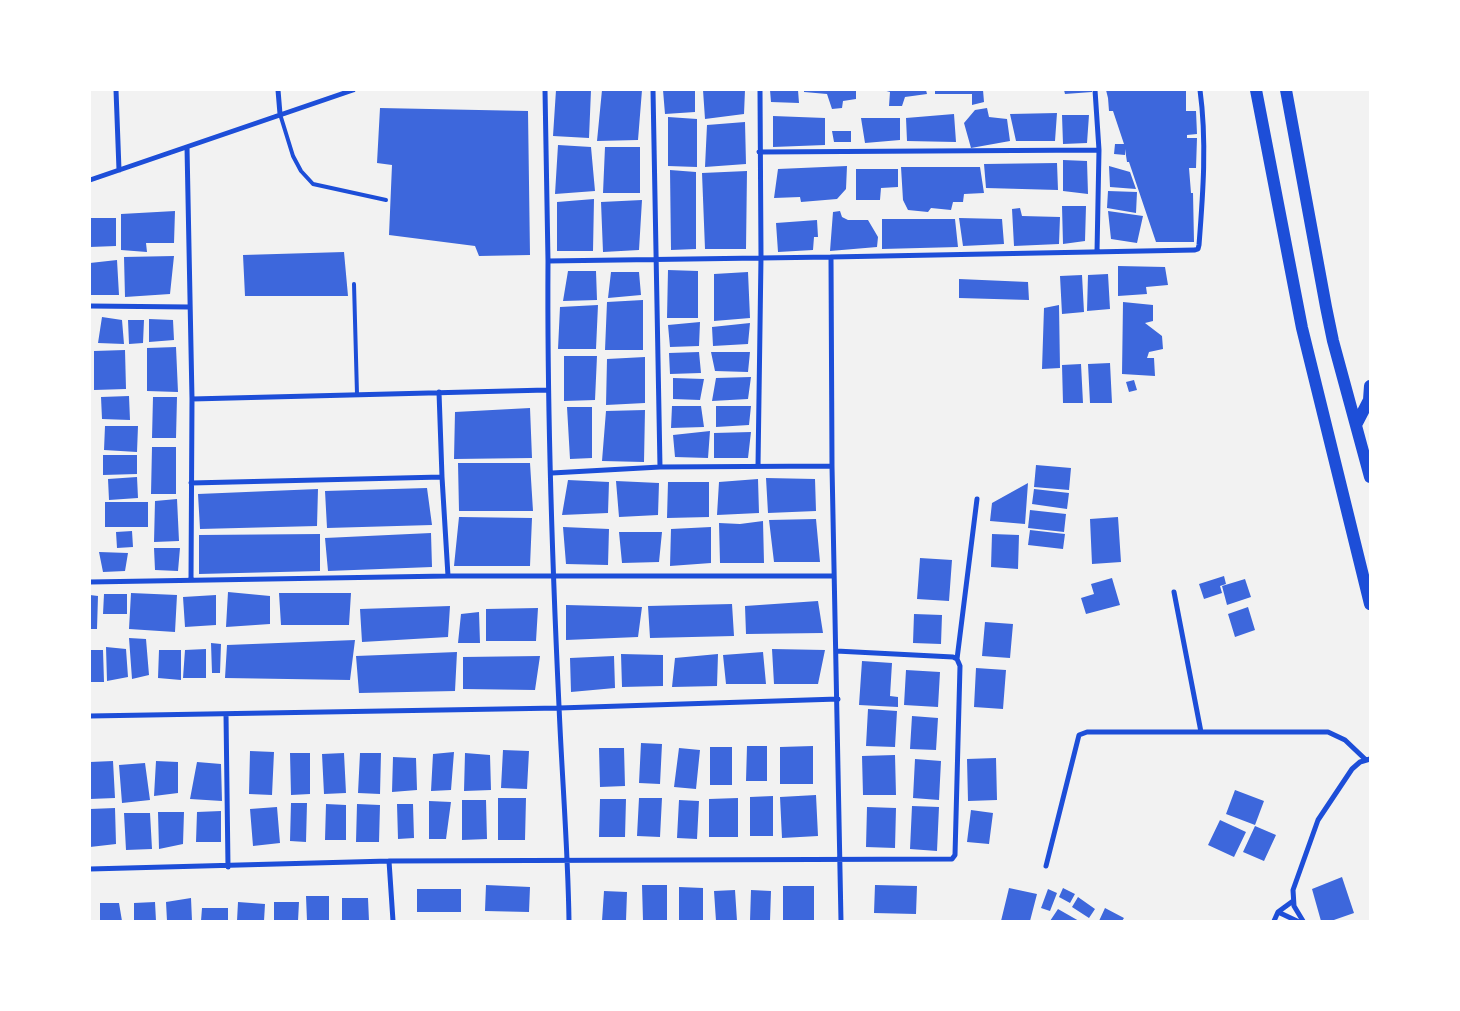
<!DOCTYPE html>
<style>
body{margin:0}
#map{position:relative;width:1460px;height:1011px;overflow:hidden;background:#f2f2f2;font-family:"Asap Condensed",sans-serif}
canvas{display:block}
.frame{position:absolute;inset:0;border:91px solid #fff;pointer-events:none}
</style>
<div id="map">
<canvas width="1460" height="1011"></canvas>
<div class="frame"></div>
</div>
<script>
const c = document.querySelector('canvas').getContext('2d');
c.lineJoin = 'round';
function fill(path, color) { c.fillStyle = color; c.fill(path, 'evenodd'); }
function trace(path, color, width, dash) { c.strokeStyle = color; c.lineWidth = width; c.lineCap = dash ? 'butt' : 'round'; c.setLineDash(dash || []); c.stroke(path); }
fill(new Path2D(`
 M556,90H591L589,138L553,136Z
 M602,90H642L638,140L597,141Z
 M663,90H695V112L665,114Z
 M703,90H745L744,114L705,119Z
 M770,90H798L799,103L771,102Z
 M804,90H856V99L843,101L842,108L832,109L827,94L804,92Z
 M883,90H926L927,94L905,97L902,106H889L890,92Z
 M935,90H983L984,102L972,105V94H935Z
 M1064,90H1092V92L1065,94Z
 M1106,90H1186V111H1196L1197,134L1187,135V138H1197L1196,168H1189L1191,193H1193L1194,242H1156L1129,162H1127L1125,149V155L1114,154L1115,144H1124L1113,111H1109L1108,98Z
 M380,108L528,111L530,255L479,256L475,246L389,235L392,165L377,163Z
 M987,108L989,117L1007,119L1010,141L971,148L964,123L975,110Z
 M1057,113L1055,141H1016L1010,114Z
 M954,114L956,142L907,141L906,118Z
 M1062,115H1089L1087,143L1063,144Z
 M773,116L825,118V145L773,147Z
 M668,117L697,119V167L668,166Z
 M861,118H900V140L865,143Z
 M745,122L746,164L705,167L707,125Z
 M832,131H851V142H834Z
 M558,145L591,147L595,191L555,194Z
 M605,147H640V193H603Z
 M1063,160L1087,161L1088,194L1063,191Z
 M1057,163L1058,190L986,188L984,164Z
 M847,166L846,189L837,199L801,202L800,197L774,198L778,169Z
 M1109,166L1130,172L1136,189L1110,187Z
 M901,167H980L984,193L964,194L963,202H953L951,210L931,208L928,212L908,210L903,200Z
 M856,169H898V187L881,188L880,200H856Z
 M670,170L696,172V249L671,250Z
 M747,171L746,249H705L702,173Z
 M1108,191L1137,192L1136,213L1107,208Z
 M594,199L593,251H557V202Z
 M642,200L639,250L603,252L601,202Z
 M1062,206H1086L1085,241L1063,244Z
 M1020,208L1022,216L1060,217L1059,244L1014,246L1012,209Z
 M175,211L174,243H146L147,252L121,250V214Z
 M840,211L842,217L848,220H868L878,237L877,247L830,251L833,212Z
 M1108,211L1143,216L1137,243L1111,239Z
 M90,218H116V246L90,247Z
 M959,218L1002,219L1004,244L963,246Z
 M882,219H955L958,247L882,249Z
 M817,220L818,237H814L813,250L778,252L776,223Z
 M344,252L348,296H245L243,255Z
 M174,256L170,294L125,297L124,257Z
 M117,260L119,295H90V263Z
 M1118,266L1165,267L1168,285L1146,287L1147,294L1118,296Z
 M668,270L698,271V318H667Z
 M568,271H596L597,300L563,301Z
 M611,272H639L641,295L608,298Z
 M748,272L750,318L714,321V274Z
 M1108,274L1110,309L1087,311L1088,275Z
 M1082,275L1084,312L1062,314L1060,276Z
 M959,279L1028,282L1029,300L959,298Z
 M643,300V350H605L607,302Z
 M1123,302L1153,305V321L1145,323L1162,336L1163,349L1149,352L1147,358H1154L1155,376L1122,374Z
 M598,305L596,349H558L560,307Z
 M1059,305L1060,368L1042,369L1044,308Z
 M102,317L122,320L124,344L98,343Z
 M149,319L173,320L174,340L149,342Z
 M128,320H144L143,343L129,344Z
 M700,322L699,346L670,347L668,325Z
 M750,323L748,344L713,346L712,327Z
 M176,347L178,392L147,391V348Z
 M125,350L126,389L94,390V351Z
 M699,352L701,373L670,374L669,353Z
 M711,352H750L748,372L715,371Z
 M564,356H597L595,400L564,401Z
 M645,357V403L606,405L607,359Z
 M1110,363L1112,403H1090L1088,364Z
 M1081,364L1083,403H1063L1062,365Z
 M751,377L748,399L712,401L716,378Z
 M673,378L704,379L700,400L673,399Z
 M1134,380L1137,390L1129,392L1126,382Z
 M129,396L130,420L102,419L101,397Z
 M153,397H177L176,438H152Z
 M672,406H701L704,427L671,428Z
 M716,406H751L749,425L716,427Z
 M567,407H592V458L570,459Z
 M530,408L532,458L454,459L455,412Z
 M645,410L644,462L602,461L606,411Z
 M105,426H138L137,452L104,450Z
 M710,431L708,458L675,457L673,435Z
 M751,432L748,458H714V433Z
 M152,447H176V494H151Z
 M103,455H137V474L103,475Z
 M458,463H530L533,511H459Z
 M1036,465L1071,468L1069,490L1034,487Z
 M137,477L138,498L109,500L108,479Z
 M766,478L815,479L816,511L768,513Z
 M758,479L759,513L717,515L719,482Z
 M568,480L609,482L608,513L562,515Z
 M616,481L659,483L658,515L619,517Z
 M668,482H709V517L667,518Z
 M1028,483L1025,524L990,521L992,503Z
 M427,488L432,525L327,528L325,491Z
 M318,489L317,526L200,529L198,494Z
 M1034,489L1069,493L1067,509L1032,504Z
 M177,499L179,541L154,542L155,501Z
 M105,502H148V527H105Z
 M1030,510L1066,514L1064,532L1028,528Z
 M459,517L532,518L530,566H454Z
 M1118,517L1121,562L1092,564L1090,519Z
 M816,519L820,562H774L769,520Z
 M763,521L764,563H720L719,523L740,524Z
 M563,527L609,529L608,565L566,564Z
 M711,527V563L670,566L671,529Z
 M1030,530L1065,534L1063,549L1028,545Z
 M132,531L133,547L117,548L116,532Z
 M619,532H662L659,562L622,563Z
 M431,533L432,567L328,571L325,538Z
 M320,534V571L199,574V535Z
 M992,534L1019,535L1018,569L991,567Z
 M154,548H180L178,571L155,570Z
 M99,552L128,553L125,571L103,572Z
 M920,558L952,560L949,601L917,599Z
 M1224,576L1226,584L1220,586L1222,593L1204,599L1199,584Z
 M1112,578L1120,605L1086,614L1081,598L1094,594L1091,584Z
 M1245,579L1251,597L1227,605L1222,586Z
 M228,592L270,596V624L226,627Z
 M131,593L177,595L175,632L129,629Z
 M279,593H351L349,625H281Z
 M104,594H127V614H103Z
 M90,595L98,596L97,629H90Z
 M216,595V625L185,627L183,597Z
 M818,601L823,633L746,634L745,606Z
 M732,604L734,636L650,638L648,606Z
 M566,605L642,607L638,637L566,640Z
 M450,606L448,637L362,642L360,609Z
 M1248,607L1255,630L1235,637L1228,614Z
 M538,608L536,641H486V609Z
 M479,612L480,643H458L461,614Z
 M914,614L942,615L941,644L913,643Z
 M985,622L1013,624L1010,658L982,656Z
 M129,638L146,639L149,675L132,679Z
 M355,640L350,680L225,678L227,645Z
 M211,643L221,644L220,673H212Z
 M106,647L126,649L128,677L107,681Z
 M206,649V678H183L185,650Z
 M772,649L825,650L818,684H774Z
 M90,650H103L104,682H90Z
 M159,650H181V680L158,678Z
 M457,652L455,691L359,693L356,656Z
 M763,652L766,684H726L723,655Z
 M621,654L663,655V686L622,687Z
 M718,654L717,686L672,687L675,658Z
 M540,656L535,690L463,689V657Z
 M614,656L615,688L571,692L570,658Z
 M862,661L892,663L890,696L898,697V707L859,705Z
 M976,668L1006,670L1003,709L974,707Z
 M906,670L940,672L938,707L904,705Z
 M868,709L897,711L895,747L866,746Z
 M912,716L938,718L936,750L910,749Z
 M641,743L662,744L660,784L639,783Z
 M747,746H767V781H746Z
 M813,746V784H780V747Z
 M710,747H732V785H710Z
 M599,748H624L625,786L600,787Z
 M679,748L700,750L696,789L674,787Z
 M503,750L529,751L527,789L501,788Z
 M250,751L274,752L272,795L249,794Z
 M454,752L451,790L431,791L433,754Z
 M290,753H310V794L291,795Z
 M344,753L346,793L324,794L322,754Z
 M360,753H381L380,794L358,793Z
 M465,753L490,755L491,790L464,791Z
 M895,755L896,795H863L862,756Z
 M393,757L416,758L417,790L392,792Z
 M996,758L997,800L968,801L967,759Z
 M915,759L941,761L939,800L913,798Z
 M113,761L115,798L90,799V762Z
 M156,761L178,762V793L154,796Z
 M197,762L221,764L222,801L190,799Z
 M145,763L150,800L122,803L119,765Z
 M1235,790L1264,801L1255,825L1226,814Z
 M816,795L818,836L782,838L780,797Z
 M773,796V836H750V797Z
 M498,798H526L525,840H498Z
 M639,798H662L660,837L637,836Z
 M738,798V837H709V799Z
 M600,799H626L625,837H599Z
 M462,800H486L487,839L462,840Z
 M679,800L699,801L697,839L677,838Z
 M429,801L451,802L446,839H429Z
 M291,803H307L306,842L290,841Z
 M326,804L346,805V840H325Z
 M357,804L380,805L379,842H356Z
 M397,804H413L414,838L398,839Z
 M912,806L939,807L937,851L910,849Z
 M277,807L280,843L253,846L250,809Z
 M867,807L896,808L895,848L866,847Z
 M115,808L116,844L90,847V809Z
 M971,810L993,813L989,844L967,842Z
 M221,811V842H196L197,812Z
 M158,812H184L183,844L159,849Z
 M124,813H150L152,849L126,850Z
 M1220,820L1246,832L1234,857L1208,845Z
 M1255,826L1276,835L1264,861L1243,852Z
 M1342,877L1354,913L1331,921H1321L1312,889Z
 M486,885L530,887L529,912L485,911Z
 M642,885H667V921H643Z
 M875,885L917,886L916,914L874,913Z
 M783,886H814V921H783Z
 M679,887L703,888V921H679Z
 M1009,888L1037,894L1030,921H1001Z
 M1063,888L1075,894L1070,903L1059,897Z
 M417,889H461V912H417Z
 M1048,889L1057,893L1050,911L1041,908Z
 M735,890L737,921H716L714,891Z
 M751,890L771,891L770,921H750Z
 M604,891L627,892L626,921H602Z
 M306,896H329V921H307Z
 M1078,897L1095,909L1089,918L1072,907Z
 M191,898L192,921H167L166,902Z
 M342,898H368L369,921H342Z
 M155,902L156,921H134V903Z
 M238,902L265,904L264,921H237Z
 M274,902H299L298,921H274Z
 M100,903H119L122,921H100Z
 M202,908H228V921H201Z
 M1105,908L1124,918L1122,921H1099Z
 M1058,909L1079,921H1050Z`), '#3d67dc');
trace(new Path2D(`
 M280,114L293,156L301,171L313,184L386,200
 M354,284L357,394`), '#1d4ed8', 4);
trace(new Path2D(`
 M116,90L119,170
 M278,90L280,114
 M545,90L548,261L831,257L832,466L841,921
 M653,90L660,467
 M1095,90L1099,150L1097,252
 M187,147L192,399L191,580
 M759,152L1099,150
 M90,180L353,90
 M831,257L1195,250L1198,249L1199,245C1203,194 1207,141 1200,90
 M548,261C547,409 552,558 559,706C562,778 568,849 569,921
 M90,306L189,307
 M439,392L442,477
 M192,399L547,390
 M758,466L761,257L760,90
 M552,473L660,467L832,466
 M191,483L442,477L448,576
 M90,582L448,576H834
 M1174,592L1201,732
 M957,659L977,499
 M226,714L228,867
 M90,716L559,708L838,699
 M389,861L393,921
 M1046,866L1079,735L1087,732H1328L1345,740L1366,760
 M90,869L389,861L952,859L955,855L960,666L957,659L953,657L836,651
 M1278,912L1297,921
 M1274,921L1278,912L1293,901
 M1303,921L1294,906L1293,890L1318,820L1352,769L1360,762L1370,759`), '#1d4ed8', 5);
trace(new Path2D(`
 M1256,90L1302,328L1370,604
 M1286,90L1326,307L1333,341L1370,477
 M1356,425L1369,400L1370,386`), '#1d4ed8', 12);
</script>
